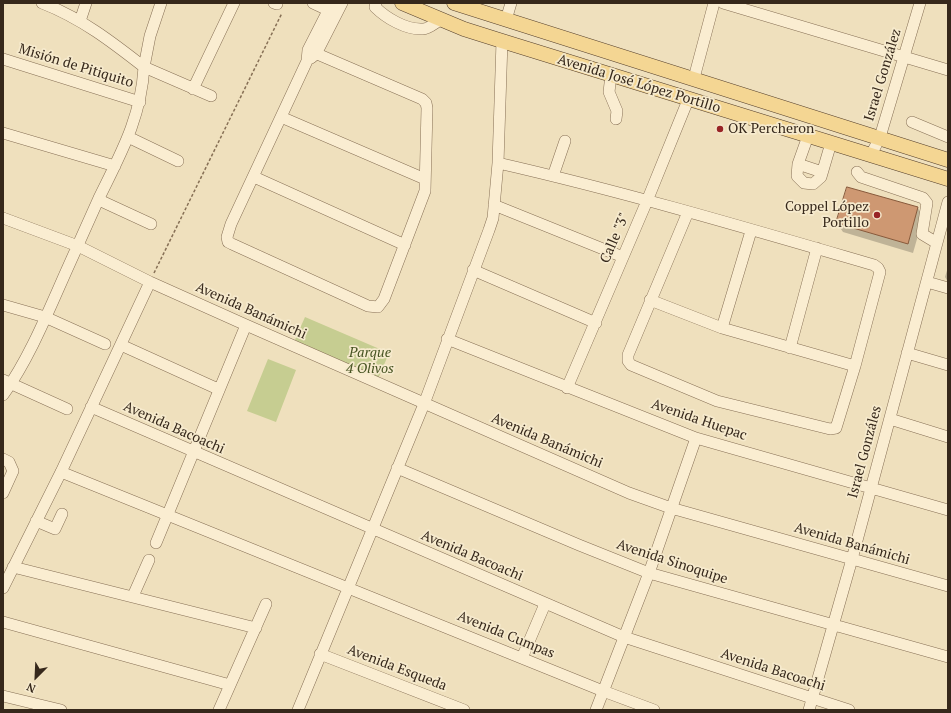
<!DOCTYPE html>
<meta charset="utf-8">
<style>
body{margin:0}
#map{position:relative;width:951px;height:713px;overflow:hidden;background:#efe0bd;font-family:"PT Serif",serif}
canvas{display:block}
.frame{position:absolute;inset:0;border:4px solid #36281b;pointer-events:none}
.north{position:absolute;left:16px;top:657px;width:40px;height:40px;-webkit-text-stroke:3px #f6eacd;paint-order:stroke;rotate:204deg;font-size:11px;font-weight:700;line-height:16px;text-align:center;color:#36281b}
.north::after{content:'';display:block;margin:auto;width:14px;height:18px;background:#36281b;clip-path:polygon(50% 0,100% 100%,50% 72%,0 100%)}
</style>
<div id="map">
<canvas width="951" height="713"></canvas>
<div class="frame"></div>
<div class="north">N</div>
</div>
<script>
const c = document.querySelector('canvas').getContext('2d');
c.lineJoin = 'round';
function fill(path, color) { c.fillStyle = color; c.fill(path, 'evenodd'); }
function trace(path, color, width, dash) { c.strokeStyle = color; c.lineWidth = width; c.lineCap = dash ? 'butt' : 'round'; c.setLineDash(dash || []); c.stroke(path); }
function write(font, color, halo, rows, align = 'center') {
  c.font = font + ' "PT Serif",serif'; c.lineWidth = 3.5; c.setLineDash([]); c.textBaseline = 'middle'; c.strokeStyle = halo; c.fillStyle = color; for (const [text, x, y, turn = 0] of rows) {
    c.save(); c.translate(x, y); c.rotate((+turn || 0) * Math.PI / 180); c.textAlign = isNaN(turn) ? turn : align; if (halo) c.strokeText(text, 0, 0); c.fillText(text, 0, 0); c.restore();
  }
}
fill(new Path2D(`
 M305,317L389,353L378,379L294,342Z
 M268,359L296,370L276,422L247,411Z`), '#c6cd91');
fill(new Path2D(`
 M847,188L918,208L923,218L913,253L843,232L837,223Z
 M948,267V282L945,277Z`), '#0003');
const building = new Path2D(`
 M847,187L918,207L908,244L836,223Z`);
fill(building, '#ce9872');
trace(building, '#87593b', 1);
const minor = new Path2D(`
 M161,3L150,36L144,67L211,96
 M274,3L277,4
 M313,3L328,10
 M376,3L375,7C386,18 406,30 423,29C429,29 436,22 442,19
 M723,3L948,70
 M506,20L511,3
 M80,21L86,3
 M308,50L422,99L426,103L427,108L425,191L384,299L378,307L368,306L232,244L228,242L227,237L231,224L307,61L308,50L332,3
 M311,58L316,54L342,3
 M3,59L140,102
 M611,75L609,92L617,111L616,119
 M694,78L714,3
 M193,89L234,3
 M281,117L425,179
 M912,122L948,137
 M3,133L115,166
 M808,136L798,164L797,176L804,183L813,184L821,177L831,143
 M128,137L178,161
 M871,155L880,137L920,3
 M498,163C625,192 750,229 874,265L878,268L880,272L855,366L836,428L830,429L717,401L631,365L628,361V355L688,212
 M798,164L822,172
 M857,172L861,177L923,198L927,203L922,234L937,243
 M553,176L565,141
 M254,177L405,245
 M99,200L151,224
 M494,205L623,257
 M3,218L78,246L150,282L246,325L629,493L671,508L948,586
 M473,270L596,323
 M927,282L948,288
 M650,300L722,328L855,366
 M3,305L45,317L105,344
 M722,328L751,231
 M447,339L696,438L948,510
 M121,345L218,389
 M790,348L817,248
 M907,353L948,365
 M3,380L67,409
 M567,388L647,201L688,100
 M3,395C30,358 50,307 69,265C79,243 89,220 99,198C121,153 141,118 144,67C112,42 81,18 42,3
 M91,407L624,637L849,710
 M890,419L948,437
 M3,459L9,462L13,471L3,493
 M397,468L579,545L649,573L948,657
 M61,472L603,691L654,710
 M36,521L55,529L62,514
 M156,543L246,325
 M13,567L256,628
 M3,588L61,472L150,282
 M133,596L149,560
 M3,622L230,685
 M320,654L464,710
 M522,658L545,604
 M3,696L61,710
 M219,710L266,604
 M298,710L424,404L489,230L493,218L498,163L502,41
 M596,710L649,573L696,438
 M809,710L852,559L948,202`);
const major = new Path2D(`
 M402,3L464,29L502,41L948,179
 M454,3L948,160`);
trace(minor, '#877056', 12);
trace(major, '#543e2b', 15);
trace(new Path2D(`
 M154,273L282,13`), '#877056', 1.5, [3, 2]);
trace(minor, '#faedd1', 11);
trace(major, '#f4d693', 14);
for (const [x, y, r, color] of [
 [720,129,4,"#982425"],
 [877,215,4,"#982425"]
]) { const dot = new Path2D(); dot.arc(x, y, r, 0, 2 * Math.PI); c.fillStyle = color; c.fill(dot); trace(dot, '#f6eacd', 1.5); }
write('14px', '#36281b', '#f6eacd', [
 ["Misión de Pitiquito",76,66,17],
 ["Israel González",883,75,-73],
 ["Avenida José López Portillo",639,84,17],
 ["Calle \"3\"",615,238,-67],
 ["Avenida Banámichi",251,311,24],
 ["Avenida Huepac",699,420,19],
 ["Avenida Bacoachi",174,428,24],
 ["Avenida Banámichi",547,441,23],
 ["Israel Gonzáles",865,452,-75],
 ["Avenida Banámichi",852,544,16],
 ["Avenida Bacoachi",472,556,23],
 ["Avenida Sinoquipe",672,562,18],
 ["Avenida Cumpas",506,635,22],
 ["Avenida Esqueda",397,668,21],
 ["Avenida Bacoachi",773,670,18]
]);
write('14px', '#36281b', '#f6eacd', [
 ["OK Percheron",728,129],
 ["Coppel López",869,207,"right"],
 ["Portillo",869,223,"right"]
], 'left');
write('italic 14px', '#465321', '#f6eacd', [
 ["Parque",370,353],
 ["4 Olivos",370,369]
]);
</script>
